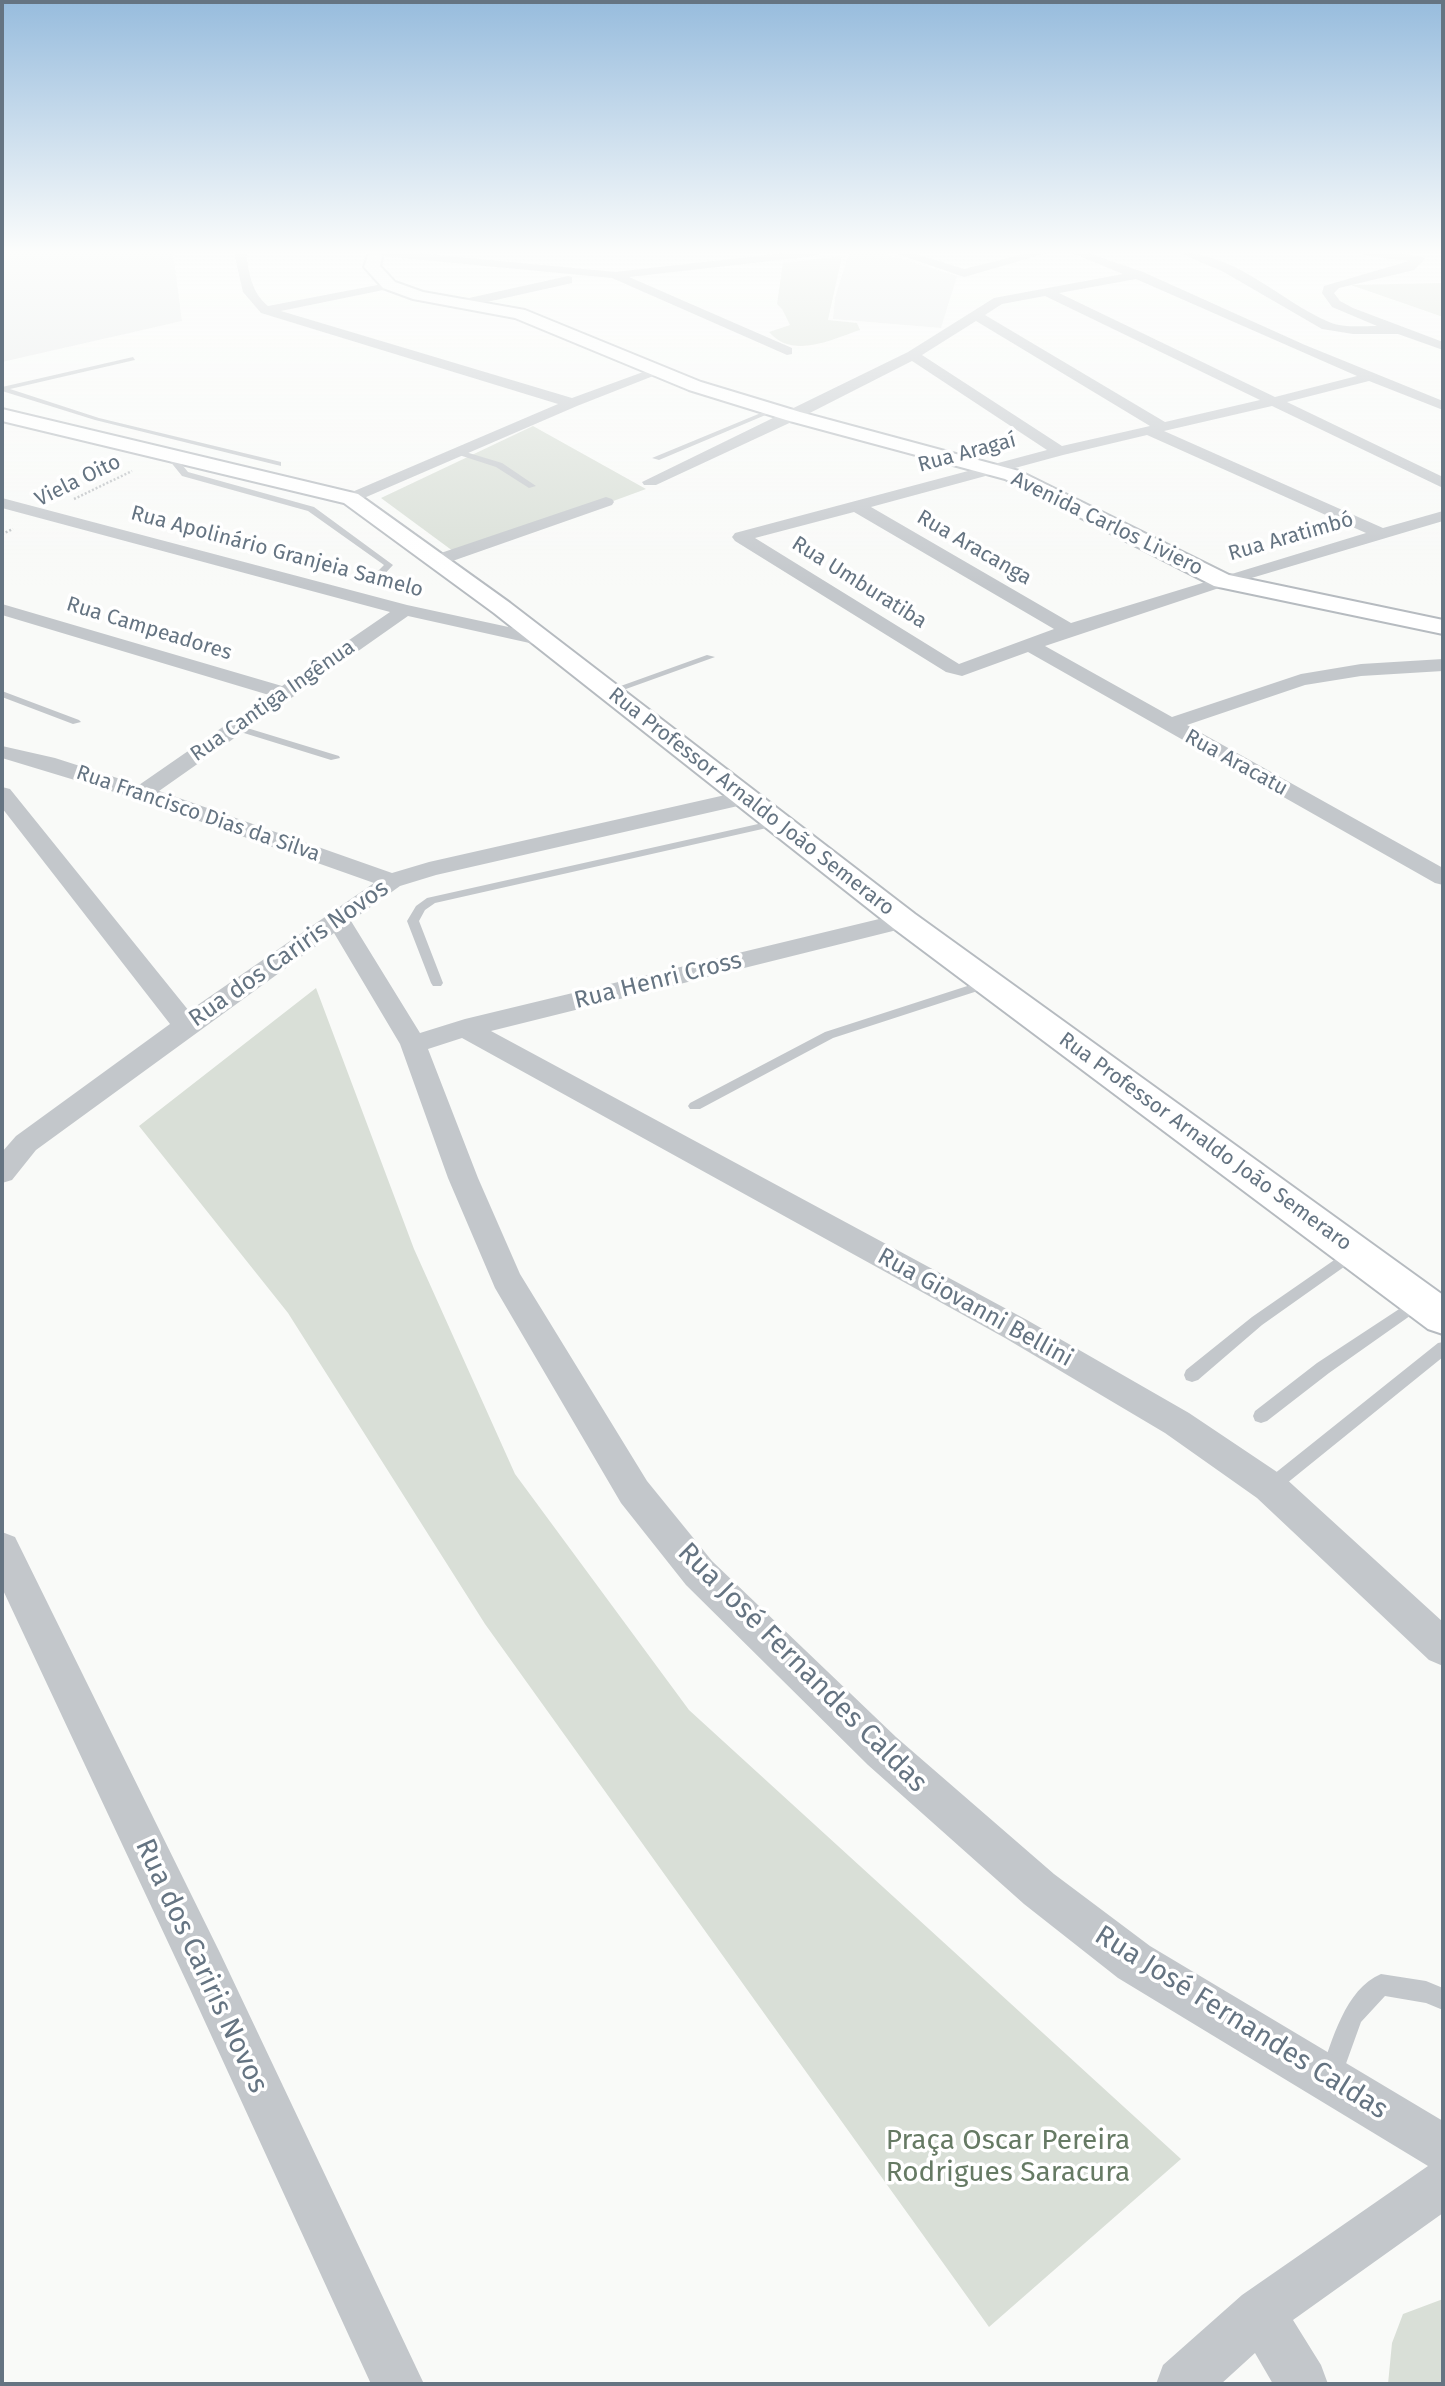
<!DOCTYPE html>
<meta charset="utf-8">
<style>
body{margin:0}
#map{position:relative;width:1445px;height:2386px;overflow:hidden;background:#f9faf8;font-family:"Fira Sans",sans-serif}
canvas{display:block}
.frame{position:absolute;inset:0;border:4px solid #657482;pointer-events:none}
</style>
<div id="map">
<canvas width="1445" height="2386"></canvas>
<div class="frame"></div>
</div>
<script>
const c = document.querySelector('canvas').getContext('2d');
c.lineJoin = 'round';
function fill(path, color) { c.fillStyle = color; c.fill(path, 'evenodd'); }
function trace(path, color, width, dash) { c.strokeStyle = color; c.lineWidth = width; c.lineCap = dash ? 'butt' : 'round'; c.setLineDash(dash || []); c.stroke(path); }
function write(font, color, halo, rows, align = 'center') {
  c.font = font + ' "Fira Sans",sans-serif'; c.lineWidth = 7; c.setLineDash([]); c.textBaseline = 'middle'; c.strokeStyle = halo; c.fillStyle = color; for (const [text, x, y, turn = 0] of rows) {
    c.save(); c.translate(x, y); c.rotate((+turn || 0) * Math.PI / 180); c.textAlign = isNaN(turn) ? turn : align; if (halo) c.strokeText(text, 0, 0); c.fillText(text, 0, 0); c.restore();
  }
}
fill(new Path2D(`
 M2,253H173L182,321L2,362Z
 M849,253H882L957,276L941,328L833,319L835,298Z`), '#e7e9e9');
fill(new Path2D(`
 M842,256L828,320L857,323L860,330C832,339 793,360 769,332L790,325L782,309L777,304L783,263Z
 M1443,283V317L1351,285Z
 M533,426L646,489L461,557L381,498Z
 M316,988L414,1249L515,1474L689,1710L1181,2159L989,2327L485,1624L288,1313L139,1126Z
 M1443,2299V2384H1388L1392,2343L1403,2314Z`), '#d9dfd7');
const secondary = new Path2D(`
 M369,253H383L380,266L395,282L423,292L525,310L701,382L800,412L1019,471L1229,575L1443,620V634L1214,586L1005,479L786,420L689,390L515,318L413,299L383,288L364,267Z
 M2,409L358,494L510,603L915,914L1443,1295V1334L1428,1329L893,928L494,613L344,503L2,421Z`);
trace(secondary, '#b6bbc0', 4);
trace(new Path2D(`
 M74,499L132,471
 M2,534L13,529`), '#bdc0c3', 2.5, [2, 2]);
fill(new Path2D(`
 M133,357L135,360L10,389L99,418L281,462V466L95,420L2,391V387Z
 M773,408L775,411L659,460L652,458Z
 M459,450L502,463L536,486L529,488L496,467L456,454V450Z
 M165,451H171L188,472L314,507L393,565L379,580H373V576L384,565L308,511L182,476L165,455Z
 M707,655L715,657L612,694L604,692Z
 M2,691L79,720L81,722L73,724L2,697Z
 M234,724L339,756L340,758L331,760L231,729L229,727Z
 M776,820L780,821V825L435,903L425,910L419,921L443,983L441,986H433L431,983L407,921L416,906L427,898Z
 M989,979L993,980L995,983L993,986L833,1038L700,1109H690L688,1106L690,1103L825,1032Z
 M1353,1247L1358,1249L1360,1253L1358,1257L1262,1325L1198,1380L1192,1382L1186,1380L1184,1375L1186,1370L1252,1317Z
 M1419,1296L1424,1298L1426,1302L1424,1306L1329,1373L1267,1421L1261,1423L1255,1421L1253,1416L1255,1411L1317,1363Z
 M1443,1342V1357L1276,1492L1270,1494L1264,1492L1262,1487L1264,1482L1438,1343Z
 M1381,1974L1426,1981L1443,1988V2010L1426,2003L1385,1996L1361,2022L1339,2083L1331,2086L1323,2083L1320,2075C1332,2041 1345,1989 1381,1974Z`), '#c3c7cb');
fill(new Path2D(`
 M234,253H246C249,273 251,292 268,306L393,282V288L281,311L572,398L654,368H664L666,371L577,406L357,501H345L343,498L345,495L558,404L261,313L243,292Z
 M375,253H417L615,272L784,253H821L815,256L629,277L792,348V354L787,355L612,278L381,256Z
 M895,253H913L964,269L1028,253H1047L964,277Z
 M1072,253H1088L1143,272L1305,345L1443,401V410L1369,381L1287,402L1443,477V488L1272,406L1164,431L1383,528L1443,511V521L1228,585L1045,646L1172,717L1301,674L1361,664L1443,659V671L1361,676L1305,685L1187,725L1443,868V885L1435,883L1028,652L962,676L946,672L735,541L732,537L735,533L1047,450L912,361L798,419L656,485H644L642,482L908,352L994,298L1123,274ZM1136,279L1357,376L1275,397L1059,293ZM1045,296L1260,400L1165,422L985,315L1002,304ZM976,321L1150,426L1062,446L922,355ZM1147,435L1366,533L1071,623L871,507L1063,455ZM854,512L1054,629L959,664L755,538Z
 M1179,253C1235,252 1280,301 1329,322C1343,328 1362,326 1377,326L1332,307L1322,293L1324,286L1409,261L1367,256L1361,253H1398L1423,257L1425,259L1414,270L1339,288L1334,293L1340,301L1353,308L1443,342V350L1398,334H1353L1322,329L1222,271Z
 M568,276L572,277V283L460,308L454,304L460,300Z
 M606,497L612,499L614,502L612,505L444,564H432L429,560L432,556Z
 M2,498L407,605L550,636L553,640L543,646L408,616L159,791L392,873L429,862L743,791L751,793L754,798L751,803L436,875L400,886L351,921L420,1033L465,1019L904,913L913,916L916,921L913,926L491,1031L1027,1320L1189,1413L1283,1476L1443,1622V1666L1429,1660L1257,1498L1165,1433L1005,1338L462,1038L428,1049L478,1178L520,1274L647,1481L712,1561L896,1737L1054,1874L1150,1946L1443,2121V2213L1293,2320L1321,2365L1328,2384H1273L1255,2353L1221,2384H1156L1163,2365L1242,2295L1428,2166L1118,1978L1024,1904L868,1765L686,1585L621,1503L495,1288L448,1178L400,1044L334,933L36,1150L12,1180L2,1183V1152L16,1136L170,1024L2,808V787L10,789L189,1011L374,883L134,798L2,758V746L55,758L139,785L269,695L2,615V604L282,686L390,612L2,508Z
 M2,1532L15,1537L221,1955L424,2384H371L189,1987L2,1588Z`), '#c3c7cb');
fill(secondary, '#fff');
const sky = c.createLinearGradient(0, 0, 0, 587);
sky.addColorStop(0, '#97bcdd');
sky.addColorStop(0.43, '#fcfdfc');
sky.addColorStop(1, '#fcfdfc00');
c.fillStyle = sky;
c.fillRect(0, 0, 1445, 587);
write('21px', '#657482', '#fff', [
 ["Rua Aragaí",967,453,-15],
 ["Viela Oito",78,481,-26],
 ["Avenida Carlos Liviero",1107,524,26],
 ["Rua Aratimbó",1291,537,-16],
 ["Rua Aracanga",974,548,30],
 ["Rua Apolinário Granjeia Samelo",277,552,15],
 ["Rua Umburatiba",859,583,32],
 ["Rua Campeadores",149,629,17],
 ["Rua Cantiga Ingênua",273,701,-35],
 ["Rua Aracatu",1236,763,29],
 ["Rua Professor Arnaldo João Semeraro",751,802,38],
 ["Rua Francisco Dias da Silva",198,814,19],
 ["Rua Professor Arnaldo João Semeraro",1205,1142,36]
]);
write('24px', '#657482', '#fff', [
 ["Rua dos Cariris Novos",289,954,-35],
 ["Rua Henri Cross",658,981,-14],
 ["Rua Giovanni Bellini",975,1308,29]
]);
write('28px', '#657482', '#fff', [
 ["Rua José Fernandes Caldas",802,1668,45],
 ["Rua dos Cariris Novos",201,1966,65],
 ["Rua José Fernandes Caldas",1241,2023,32]
]);
write('28px', '#667a64', '#fff', [
 ["Praça Oscar Pereira",1008,2141],
 ["Rodrigues Saracura",1008,2173]
]);
</script>
